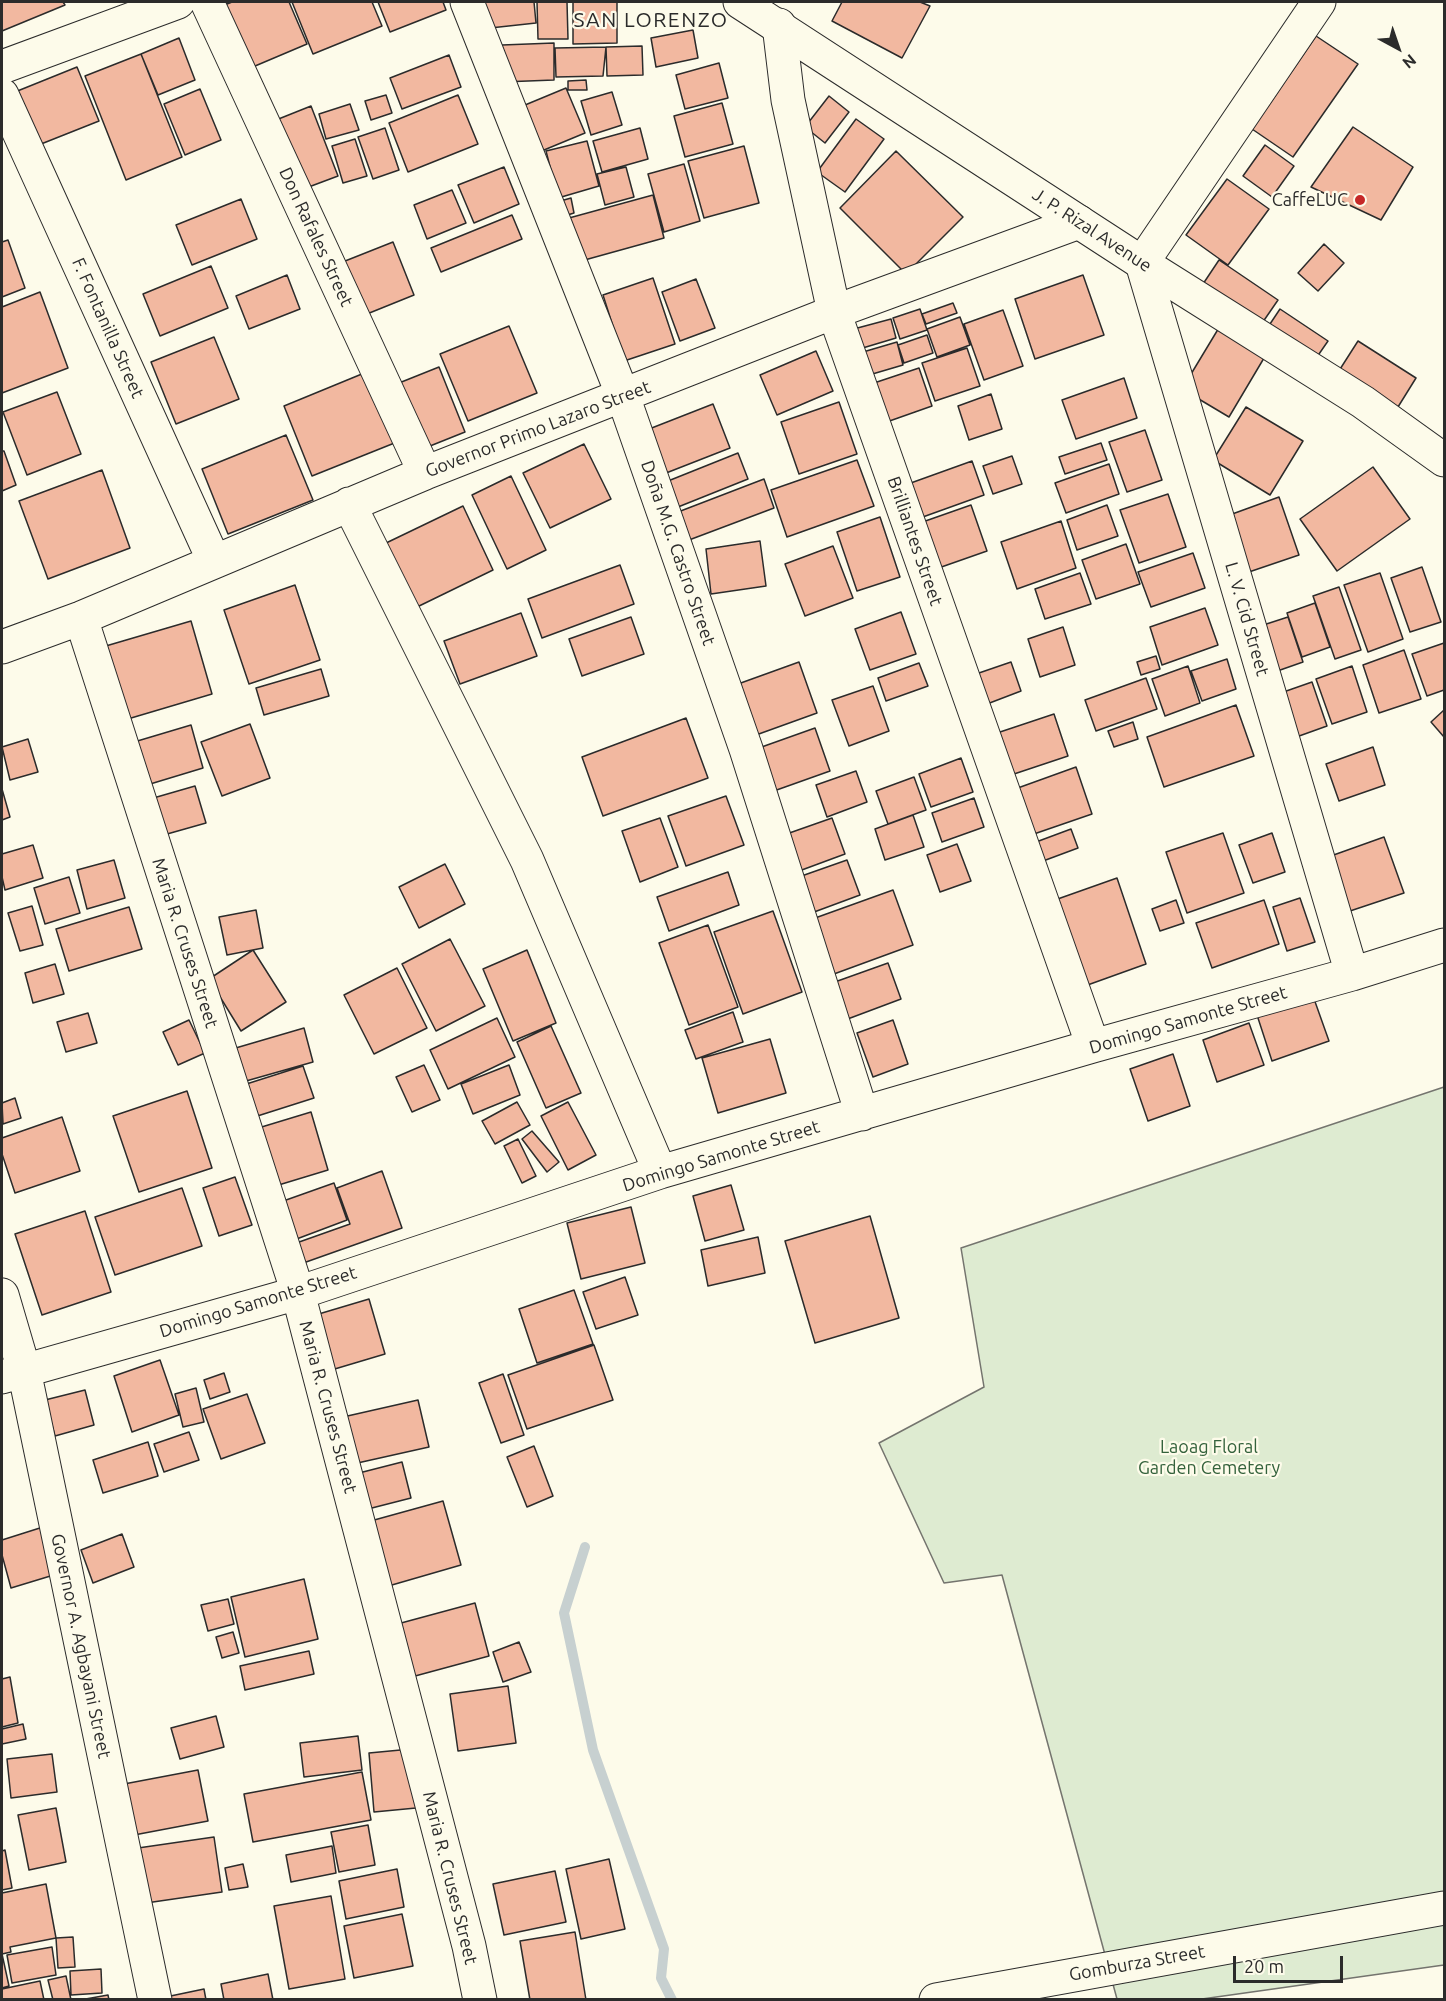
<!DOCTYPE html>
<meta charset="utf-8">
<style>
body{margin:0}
#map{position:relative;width:1446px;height:2001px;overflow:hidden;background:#fdfbea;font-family:Ubuntu,sans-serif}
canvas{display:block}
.frame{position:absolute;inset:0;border:3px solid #2b2b2b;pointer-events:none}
.north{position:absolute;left:1368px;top:18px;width:60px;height:60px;-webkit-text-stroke:4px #fdfbea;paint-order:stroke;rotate:140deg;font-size:16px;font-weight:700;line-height:24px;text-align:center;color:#2b2b2b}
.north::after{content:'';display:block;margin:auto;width:21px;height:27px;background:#2b2b2b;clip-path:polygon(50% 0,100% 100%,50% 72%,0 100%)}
.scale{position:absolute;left:1233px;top:1956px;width:110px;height:27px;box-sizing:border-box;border:3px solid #2b2b2b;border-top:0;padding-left:8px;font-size:18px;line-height:21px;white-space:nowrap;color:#2b2b2b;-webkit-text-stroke:4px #fdfbea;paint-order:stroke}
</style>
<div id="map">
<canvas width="1446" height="2001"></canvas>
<div class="frame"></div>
<div class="north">N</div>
<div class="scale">20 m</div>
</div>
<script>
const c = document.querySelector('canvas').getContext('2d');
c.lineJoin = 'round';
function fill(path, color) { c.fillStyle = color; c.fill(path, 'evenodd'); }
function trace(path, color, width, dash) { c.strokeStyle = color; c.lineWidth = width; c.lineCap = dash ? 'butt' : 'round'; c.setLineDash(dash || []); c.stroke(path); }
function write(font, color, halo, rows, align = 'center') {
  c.font = font + ' Ubuntu,sans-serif'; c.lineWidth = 4.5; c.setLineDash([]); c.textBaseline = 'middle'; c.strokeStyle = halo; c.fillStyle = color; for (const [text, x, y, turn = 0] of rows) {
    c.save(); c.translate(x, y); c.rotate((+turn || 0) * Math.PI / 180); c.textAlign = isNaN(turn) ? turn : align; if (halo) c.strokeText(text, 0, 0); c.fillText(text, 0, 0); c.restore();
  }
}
const green = new Path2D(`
 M1444,1087V1965L1202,1999H1117L1002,1575L944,1583L879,1443L984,1387L961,1248Z`);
fill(green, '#deebd1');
trace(green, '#74746e', 1.5);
trace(new Path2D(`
 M585,1547L564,1613L593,1750L664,1949L661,1978L672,2000`), '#c7d0d0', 10);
const building = new Path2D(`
 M2,2H63L65,5L2,31Z
 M232,2H289L307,44L248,69L222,6Z
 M292,2H372L382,26L313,54Z
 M378,2H443L446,10L390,32Z
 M479,2H534L536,23L481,29Z
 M537,2H567L568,39H538Z
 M573,2H617V43L573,44Z
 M842,2H920L930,6L902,58L832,21Z
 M693,30L698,58L656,67L651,38Z
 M1316,36L1358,64L1293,157L1252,129Z
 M179,38L195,80L158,95L141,54Z
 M554,43V80L502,82V45Z
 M642,46L643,75L607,76L606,47Z
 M606,47L603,76L556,77L555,48Z
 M141,54L182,157L126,180L85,76Z
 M449,55L461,87L402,109L390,78Z
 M719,63L728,98L685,109L676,75Z
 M77,67L99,121L31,148L10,94Z
 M586,80L587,90H568V81Z
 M566,88L585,133L532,155L513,110Z
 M200,89L221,140L185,155L164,104Z
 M612,92L622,125L591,135L581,101Z
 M386,95L392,113L371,120L365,101Z
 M458,95L478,144L408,172L389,123Z
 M829,96L849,112L825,143L805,127Z
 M722,103L733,144L685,157L674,116Z
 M350,104L359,130L326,139L319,114Z
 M311,106L338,176L298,191L271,122Z
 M856,119L884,139L845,192L817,172Z
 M1353,127L1413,167L1381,220L1311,187Z
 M385,128L399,170L373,179L358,137Z
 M640,128L648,159L602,172L593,141Z
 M355,139L367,176L343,183L332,146Z
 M587,141L599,186L558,198L546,151Z
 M1265,145L1294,166L1272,197L1243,176Z
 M744,146L759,203L704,218L688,161Z
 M896,151L963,217L906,274L840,208Z
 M684,164L700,221L664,232L648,174Z
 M504,167L519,204L474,223L458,185Z
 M626,167L634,197L605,205L597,174Z
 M1227,179L1269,209L1228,265L1186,235Z
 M452,190L466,223L427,239L414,205Z
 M653,195L664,238L581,261L569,218Z
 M571,198L574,213L561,217L557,202Z
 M241,199L257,239L192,265L176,225Z
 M512,215L522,239L441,272L431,248Z
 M8,240L25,288L2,297V242Z
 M393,242L414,295L357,318L335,265Z
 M1324,244L1344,263L1318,291L1298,273Z
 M1219,260L1278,300L1256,332L1197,293Z
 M211,266L228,308L160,336L143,294Z
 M287,275L300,309L249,329L236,296Z
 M1083,275L1104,335L1035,359L1015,299Z
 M653,278L675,344L624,361L603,295Z
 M696,279L715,328L680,341L662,292Z
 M40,292L68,368L2,393V307Z
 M953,303L957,313L926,324L922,314Z
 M920,309L927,330L900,339L893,318Z
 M1280,309L1328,341L1310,367L1262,336Z
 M1003,310L1023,366L984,380L964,324Z
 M960,317L970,345L937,357L927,329Z
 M891,319L896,338L856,350L850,330Z
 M509,326L537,393L468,421L440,354Z
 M1220,326L1267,353L1229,417L1182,389Z
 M927,335L933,353L904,363L898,345Z
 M214,337L239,399L176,424L151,362Z
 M1358,341L1416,378L1393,415L1335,377Z
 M897,342L903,365L869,375L863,352Z
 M967,348L980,386L935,401L922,363Z
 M816,351L833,391L777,415L760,375Z
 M439,367L465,432L420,450L394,385Z
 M919,368L932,406L881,424L868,385Z
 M374,369L402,440L312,476L284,406Z
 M1124,378L1137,418L1076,439L1062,400Z
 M57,392L81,454L27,475L3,412Z
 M991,394L1002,429L969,440L958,406Z
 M839,402L857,454L799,474L781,422Z
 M713,404L730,448L661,475L644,431Z
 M1246,407L1303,441L1270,495L1213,460Z
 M1145,430L1162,480L1127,492L1109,442Z
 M286,435L313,500L228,534L202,469Z
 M1101,443L1107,460L1065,474L1059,457Z
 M584,444L611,499L550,528L523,473Z
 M2,451H4L16,485L2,491Z
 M738,453L748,479L678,507L668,481Z
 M1012,456L1022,484L993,494L983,466Z
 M857,460L874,506L787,537L771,490Z
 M972,461L984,495L920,518L908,484Z
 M1109,464L1119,494L1066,513L1055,483Z
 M1373,467L1410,519L1337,571L1300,519Z
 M102,470L130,548L48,579L19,501Z
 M511,476L546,550L507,569L472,495Z
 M764,479L774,508L689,540L678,512Z
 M1168,494L1186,547L1139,563L1120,510Z
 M1279,497L1299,555L1243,574L1224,517Z
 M971,505L987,551L930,571L914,525Z
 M1107,505L1118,536L1077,550L1067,520Z
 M463,506L493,570L415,608L384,544Z
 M880,517L900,577L857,591L837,532Z
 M1061,521L1076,568L1017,589L1001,542Z
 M760,541L766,586L711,594L706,549Z
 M1126,544L1140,584L1096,599L1082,560Z
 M833,546L853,598L805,616L785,564Z
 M1193,553L1205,588L1151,607L1138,572Z
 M620,565L634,604L542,638L528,599Z
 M1422,567L1441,622L1410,632L1391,578Z
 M1080,573L1091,604L1045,619L1035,589Z
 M1380,573L1403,639L1368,652L1344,585Z
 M295,585L320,660L249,684L224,610Z
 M1339,587L1361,650L1335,659L1313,596Z
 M1315,603L1330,647L1302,657L1287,613Z
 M1205,608L1218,645L1162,665L1150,627Z
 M901,612L916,654L870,670L855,629Z
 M521,613L537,656L460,684L444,641Z
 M631,617L644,654L582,676L569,639Z
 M1288,617L1303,662L1266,675L1251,629Z
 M191,621L212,694L121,721L99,648Z
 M1063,627L1075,665L1040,677L1028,639Z
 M1444,643V690L1427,696L1412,654Z
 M1404,650L1421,699L1379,713L1363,665Z
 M1156,656L1160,669L1141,675L1137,662Z
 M1227,659L1236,689L1202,701L1191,671Z
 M799,662L817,713L756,735L738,684Z
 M1011,662L1021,691L987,704L976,674Z
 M919,663L928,686L886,701L878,678Z
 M1188,666L1200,703L1165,716L1152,679Z
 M1352,666L1367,712L1332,724L1316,679Z
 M321,669L329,696L264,715L256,688Z
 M1146,678L1157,709L1096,731L1085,700Z
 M1312,682L1327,726L1288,740L1272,696Z
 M873,686L889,731L849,746L832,700Z
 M1236,705L1254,756L1164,787L1147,737Z
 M1444,710V737L1431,722Z
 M1054,714L1068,756L1005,777L991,735Z
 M686,718L708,778L603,816L582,757Z
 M1133,722L1138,739L1114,747L1108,731Z
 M250,724L270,778L222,796L201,742Z
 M191,725L203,768L137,788L124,745Z
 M815,728L830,771L771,792L756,749Z
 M28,739L38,772L10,780L2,747Z
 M1373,747L1385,785L1339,801L1326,764Z
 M961,758L973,792L931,807L919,774Z
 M1076,767L1092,814L1031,835L1015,789Z
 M856,771L867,802L827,817L816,785Z
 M914,777L926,810L888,824L876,791Z
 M195,786L206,823L153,838L143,801Z
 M2,789L10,817L2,820Z
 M726,796L744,845L686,866L668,816Z
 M974,798L984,827L942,842L932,813Z
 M913,815L924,847L885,860L875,829Z
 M660,818L678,867L640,882L622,831Z
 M832,818L845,854L791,874L778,837Z
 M1071,829L1078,848L1035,864L1028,845Z
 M1223,833L1244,893L1187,913L1166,852Z
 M1272,833L1285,872L1253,883L1239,845Z
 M1384,837L1404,893L1347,912L1328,857Z
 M957,844L971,881L940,892L927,855Z
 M33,845L43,878L5,890L2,877V854Z
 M114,860L125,898L87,909L77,870Z
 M847,860L860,895L806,915L793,879Z
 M445,864L465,904L419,928L399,887Z
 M728,872L739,905L669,931L657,897Z
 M69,877L80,913L45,924L34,888Z
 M1117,878L1146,964L1082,987L1052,901Z
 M893,890L913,945L823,978L804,922Z
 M1300,898L1315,942L1287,951L1273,907Z
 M1176,900L1184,923L1160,931L1152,909Z
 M1264,900L1279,944L1212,968L1196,923Z
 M32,906L43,945L20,951L8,913Z
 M129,907L142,949L69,971L56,929Z
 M256,910L263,948L227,955L219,917Z
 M773,911L802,992L743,1014L714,932Z
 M708,925L738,1007L689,1025L659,943Z
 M450,939L485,1006L436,1031L402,964Z
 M253,950L286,1002L241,1031L209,979Z
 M527,950L556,1023L513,1041L483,969Z
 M888,963L901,999L845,1020L832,983Z
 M55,964L64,994L33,1003L25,973Z
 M397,968L427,1028L374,1054L344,995Z
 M1313,996L1329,1041L1272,1061L1257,1015Z
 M733,1012L743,1042L696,1059L685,1030Z
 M88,1013L97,1043L66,1052L57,1022Z
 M497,1018L515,1057L448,1089L430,1050Z
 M189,1020L205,1053L178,1065L163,1032Z
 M893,1020L908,1064L873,1077L857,1033Z
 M1249,1023L1264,1065L1217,1082L1203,1040Z
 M551,1026L581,1093L546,1108L517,1042Z
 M304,1028L313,1062L232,1085L222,1052Z
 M770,1039L786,1093L718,1113L702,1058Z
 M1173,1054L1190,1106L1148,1121L1130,1069Z
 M424,1065L440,1100L412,1112L396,1077Z
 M509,1065L520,1095L473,1114L461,1084Z
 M303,1066L314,1098L248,1119L237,1087Z
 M187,1091L212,1168L139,1192L113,1116Z
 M15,1098L21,1118L3,1124L2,1103Z
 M517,1102L530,1125L495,1144L482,1121Z
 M568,1102L596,1155L568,1170L541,1116Z
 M311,1112L328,1170L272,1187L255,1129Z
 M62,1117L80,1171L15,1193L2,1154V1138Z
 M532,1131L559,1162L547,1172L522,1139Z
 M518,1139L536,1176L522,1183L504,1146Z
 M382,1171L402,1228L292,1267L285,1247L350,1224L337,1188Z
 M235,1177L252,1225L219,1236L203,1188Z
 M334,1183L347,1220L286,1243L272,1205Z
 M731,1185L744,1230L705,1241L693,1196Z
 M182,1188L202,1246L115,1275L95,1217Z
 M631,1207L645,1263L581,1279L567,1223Z
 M85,1211L111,1292L42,1315L15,1234Z
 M870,1216L899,1318L815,1343L785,1241Z
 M758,1237L765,1273L708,1286L701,1250Z
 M625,1277L638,1315L596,1329L583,1292Z
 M574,1290L593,1344L537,1363L519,1309Z
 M369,1299L385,1354L328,1371L312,1316Z
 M594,1345L613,1400L527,1429L508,1375Z
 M160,1360L179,1415L132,1432L114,1376Z
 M224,1373L230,1392L210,1399L204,1380Z
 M503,1374L524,1435L501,1443L479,1383Z
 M196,1388L204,1422L183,1427L175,1394Z
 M85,1390L94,1425L55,1436L45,1400Z
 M247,1394L265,1443L221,1459L203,1409Z
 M418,1400L429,1447L353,1464L343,1417Z
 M189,1432L199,1460L164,1472L154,1444Z
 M148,1442L158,1476L103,1493L93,1460Z
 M534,1446L553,1496L527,1507L507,1457Z
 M402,1462L411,1498L368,1509L359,1473Z
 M443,1501L461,1565L385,1587L367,1522Z
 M43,1527L57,1574L11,1588L2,1555V1540Z
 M122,1534L134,1567L93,1583L81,1550Z
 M304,1579L318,1639L245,1657L231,1597Z
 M228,1599L234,1624L208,1631L201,1605Z
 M475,1603L489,1656L404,1679L390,1626Z
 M233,1632L239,1653L222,1658L216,1637Z
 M519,1642L531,1672L503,1682L493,1652Z
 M309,1651L314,1674L245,1690L240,1666Z
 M10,1677L18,1723L2,1727V1679Z
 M508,1686L516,1743L458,1751L450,1694Z
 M216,1716L224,1747L180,1759L171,1728Z
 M23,1724L26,1739L2,1744V1729Z
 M358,1736L362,1770L304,1777L300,1743Z
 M411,1749L416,1808L374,1812L369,1753Z
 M52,1754L57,1792L11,1798L7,1759Z
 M198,1770L208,1821L134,1835L124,1784Z
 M362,1772L371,1820L253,1842L244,1794Z
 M56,1808L66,1862L29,1870L18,1815Z
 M368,1825L375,1865L339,1872L331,1832Z
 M214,1837L222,1892L146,1903L138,1848Z
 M332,1846L336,1873L291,1882L286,1855Z
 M5,1850L12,1888L2,1890V1851Z
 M609,1859L625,1929L581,1939L566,1869Z
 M243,1864L248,1887L229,1890L225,1868Z
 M397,1869L404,1907L346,1919L339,1881Z
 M555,1871L566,1922L504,1935L493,1884Z
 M46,1884L56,1938L10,1947L11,1952L2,1954V1893Z
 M331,1896L345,1979L289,1989L274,1906Z
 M402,1914L413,1966L354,1978L344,1926Z
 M575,1932L586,2000H530L520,1941Z
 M73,1937L75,1967L58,1968L56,1938Z
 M52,1947L56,1975L12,1983L7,1955Z
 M2,1954L9,1986L2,1988Z
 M101,1969L102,1993L71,1995L70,1971Z
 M268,1974L273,2000H224L221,1984Z
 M66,1976L71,2000H53L48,1980Z
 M40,1981L44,2000H2V1989Z
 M204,1989L206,2000H161V1998Z
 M108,1995L109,2000H80Z`);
fill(building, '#f2b8a0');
trace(building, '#2b2b2b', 1.5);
const minor = new Path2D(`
 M207,2L425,473
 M467,2L623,396L746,749L862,1114
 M1319,2L1142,263L1352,974
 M779,25L788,100L834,312L1093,1046
 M2,67L178,2
 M2,95L214,561
 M349,504L527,860L660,1172
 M81,618L298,1293L469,1946L480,2000
 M2,647L81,618L425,473L834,312L1079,222
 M2,1295L24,1370L155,2000
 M2,1377L298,1293L660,1172L1093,1046L1352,974L1444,945
 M936,2000L1444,1908`);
const major = new Path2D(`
 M740,2L1142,263L1363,402L1444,460`);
trace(minor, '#2b2b2b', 35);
trace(major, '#2b2b2b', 35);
trace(minor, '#fdfbea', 33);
trace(major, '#fdfbea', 33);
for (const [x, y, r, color] of [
 [1360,200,6,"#c62828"]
]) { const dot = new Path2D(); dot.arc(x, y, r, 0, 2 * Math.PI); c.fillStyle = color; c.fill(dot); trace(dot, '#fdfbea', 2); }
write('18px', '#2b2b2b', '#fdfbea', [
 ["CaffeLUC",1348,200]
], 'right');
write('18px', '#2b2b2b', '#fdfbea', [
 ["J. P. Rizal Avenue",1092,230,33],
 ["Don Rafales Street",316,237,65],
 ["F. Fontanilla Street",108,328,66],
 ["Governor Primo Lazaro Street",538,429,-21],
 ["Brilliantes Street",915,541,71],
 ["Doña M.G. Castro Street",678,553,71],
 ["L. V. Cid Street",1247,619,74],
 ["Maria R. Cruses Street",185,943,72],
 ["Domingo Samonte Street",1188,1020,-16],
 ["Domingo Samonte Street",721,1156,-17],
 ["Domingo Samonte Street",258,1302,-17],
 ["Maria R. Cruses Street",328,1407,75],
 ["Governor A. Agbayani Street",81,1646,78],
 ["Maria R. Cruses Street",450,1878,76],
 ["Gomburza Street",1137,1963,-10]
]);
write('18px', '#34623c', '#fdfbea', [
 ["Laoag Floral",1209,1447],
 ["Garden Cemetery",1209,1468]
]);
c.letterSpacing = '1.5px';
write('21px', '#2b2b2b', '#fdfbea', [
 ["SAN LORENZO",651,20]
]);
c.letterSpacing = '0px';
</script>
